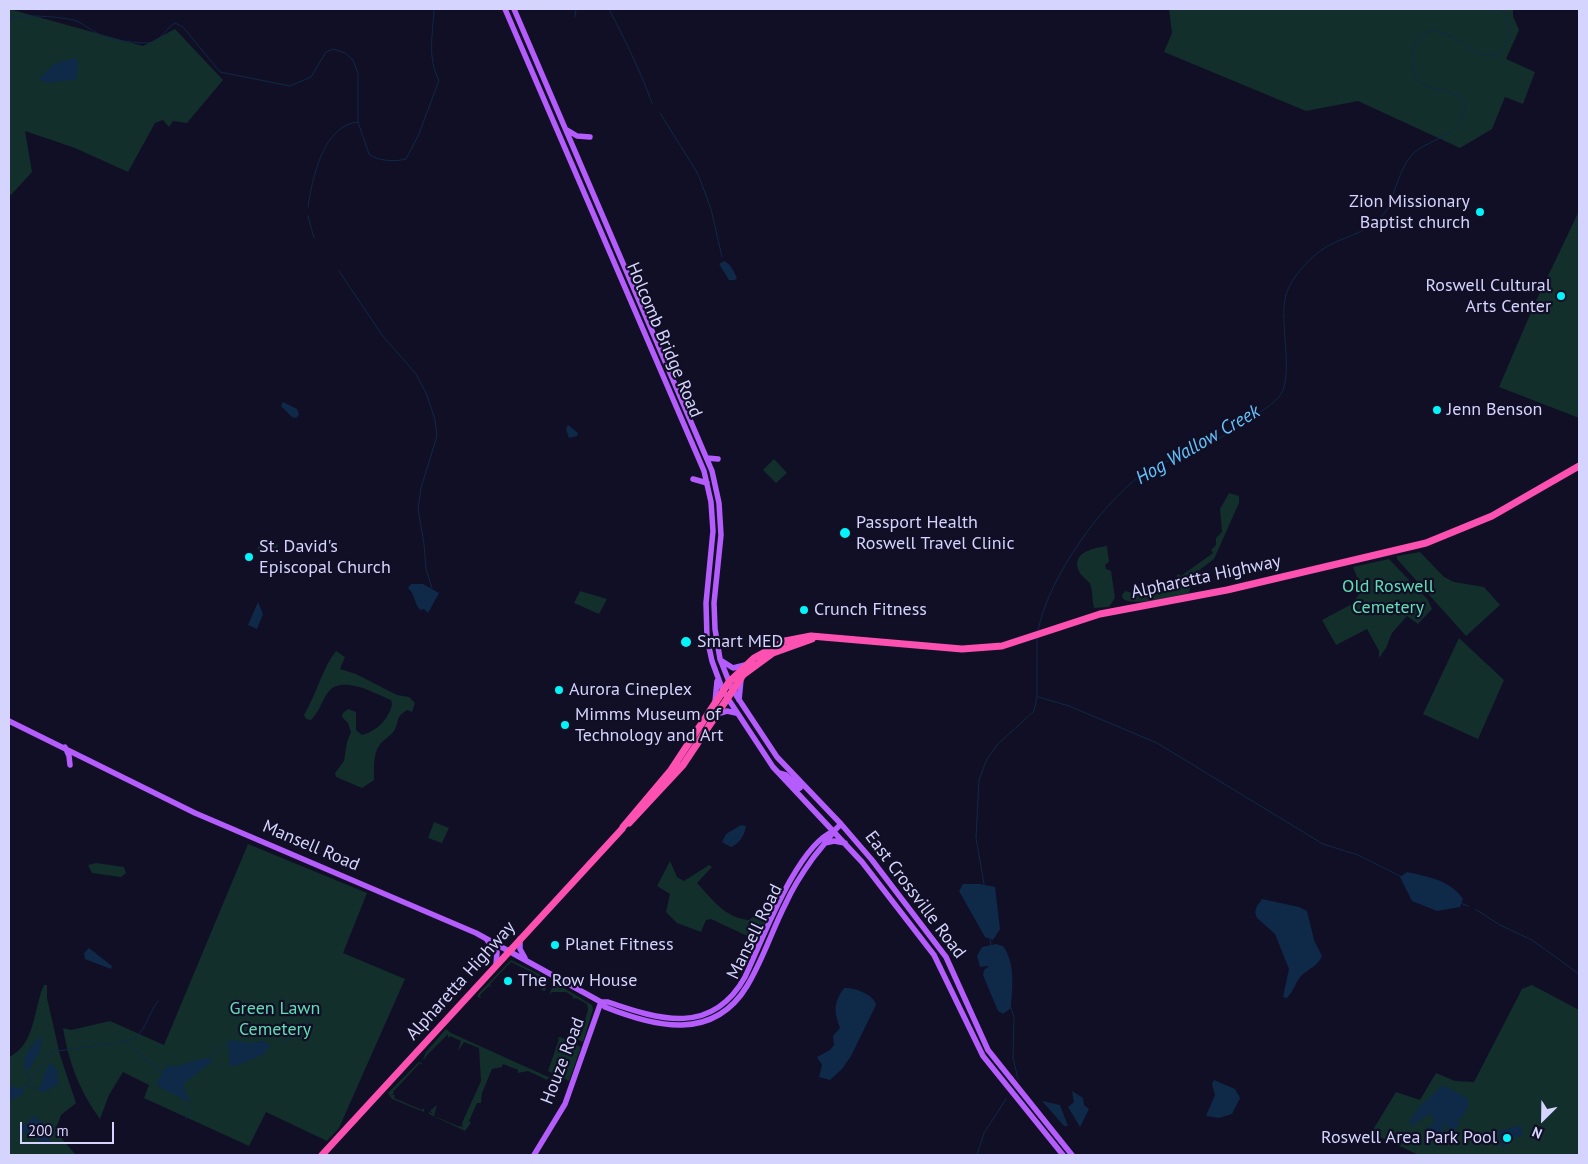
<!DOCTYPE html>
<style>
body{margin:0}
#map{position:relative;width:1588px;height:1164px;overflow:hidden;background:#110f25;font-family:"PT Sans",sans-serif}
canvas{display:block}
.frame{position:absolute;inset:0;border:10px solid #d5d4fe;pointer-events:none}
.north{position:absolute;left:1518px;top:1094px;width:50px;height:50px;-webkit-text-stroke:4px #110f25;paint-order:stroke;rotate:203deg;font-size:14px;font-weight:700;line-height:20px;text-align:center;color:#d5d4fe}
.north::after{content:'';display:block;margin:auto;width:18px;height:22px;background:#d5d4fe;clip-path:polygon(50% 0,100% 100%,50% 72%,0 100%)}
.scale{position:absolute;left:20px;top:1122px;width:94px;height:22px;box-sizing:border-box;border:2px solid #d5d4fe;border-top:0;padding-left:6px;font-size:15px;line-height:18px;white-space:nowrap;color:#d5d4fe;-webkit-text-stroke:4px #110f25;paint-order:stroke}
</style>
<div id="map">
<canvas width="1588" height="1164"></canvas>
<div class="frame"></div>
<div class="north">N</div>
<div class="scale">200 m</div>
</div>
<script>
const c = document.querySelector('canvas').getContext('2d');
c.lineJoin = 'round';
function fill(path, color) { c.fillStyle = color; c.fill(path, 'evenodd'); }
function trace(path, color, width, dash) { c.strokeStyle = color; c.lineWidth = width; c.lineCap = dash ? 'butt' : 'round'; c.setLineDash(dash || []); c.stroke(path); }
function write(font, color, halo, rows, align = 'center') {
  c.font = font + ' "PT Sans",sans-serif'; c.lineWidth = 4.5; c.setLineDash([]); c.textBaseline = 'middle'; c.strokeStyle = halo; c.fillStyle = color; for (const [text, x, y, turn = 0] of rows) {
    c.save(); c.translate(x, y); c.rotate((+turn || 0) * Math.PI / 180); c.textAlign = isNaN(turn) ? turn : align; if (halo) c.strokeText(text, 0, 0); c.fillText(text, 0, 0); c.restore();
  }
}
fill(new Path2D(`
 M9,9L143,46L175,29L223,80L187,123L173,121L169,127L163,120L155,123L128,172L75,148L25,131L32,172L11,195L9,193Z
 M1169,9H1513V16L1519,30L1506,59L1535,72L1523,104L1505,97L1492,129L1460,148L1358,101L1306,111L1164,52L1172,33Z
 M1579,211V418L1499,387L1535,303Z
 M774,459L787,473L776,483L763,470Z
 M1229,493L1239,496V503L1214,559L1193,575L1189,593C1173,596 1136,607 1123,599L1122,595L1125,591L1139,595L1161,593L1170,589L1178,574L1181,576L1213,553L1211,550L1216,545V538L1222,532L1220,509Z
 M262,537L278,545L275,553L257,550Z
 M1107,546L1109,562L1105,565L1106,569L1111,571L1115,598L1109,607L1094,608C1092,601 1093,591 1090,584C1088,580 1082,577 1080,573C1069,553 1093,548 1107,546Z
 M1420,552L1444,577L1454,582L1484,587L1500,605L1466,636L1397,559V556Z
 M1389,559L1428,600L1432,609L1418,624L1407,616L1392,633L1386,648L1379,658V651L1367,629L1336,645L1322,620L1352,604L1362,590L1353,567Z
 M580,591L607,599L599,614L574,603Z
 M1459,638L1504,680L1478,739L1423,714Z
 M336,651L345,657L340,669L356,674L397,695L409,697L415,703L412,712L407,710C396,717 400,718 395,729C392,736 383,739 379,746C373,754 374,770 374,780L362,788L336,777L335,773L344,761L347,742L351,732L348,723L342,717L343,713L348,709L356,712V730L362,735C377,731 389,719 392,704L391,700C375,693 339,673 327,694C321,703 319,712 311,720L306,719L304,715C316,695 322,669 336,651Z
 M434,822L449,828L442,843L428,838Z
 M248,844L367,893L343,953L405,979L339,1128L327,1141L266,1112L249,1146L144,1098L149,1085L123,1072L109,1095L100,1119C79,1090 69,1063 63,1028L71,1030L110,1021L164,1045Z
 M670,861L677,877L684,881L709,865L712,867L697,883C712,899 725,918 749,920L759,912L768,915L758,941L711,919L706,920L701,932L677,923L666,912L670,894L657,886Z
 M96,863L124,867L126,873L121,877L92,873L88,865Z
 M511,960L549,979L545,991L541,990L543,988L535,974L511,962L490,984L491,987L489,986L480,995L481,998L478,997V994Z
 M554,982L592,1005L593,1009L583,1042L567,1034L570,1031L582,1032L588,1009L587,1004L576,998L573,999V996L566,992H552L549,995Z
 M44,985H47V998L60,1055L76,1103L61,1115L55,1131L76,1155H9V1057C36,1044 33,1009 44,985Z
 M1532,985L1579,1010V1155H1419L1371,1133L1396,1092L1420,1100L1436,1073L1455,1081L1474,1082L1522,989Z
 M446,1029L451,1033L555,1080L548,1078L547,1080L528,1071L518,1073V1070L503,1064L502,1067L492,1069L482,1093L481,1103H477L469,1121L471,1123L465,1131L429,1114V1112L434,1114L430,1111L437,1105L434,1116L460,1127L461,1125L463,1128L462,1123L481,1081L479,1048L464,1042L458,1051L461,1041L450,1036L448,1038V1034L427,1055L428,1058L427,1056L424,1058L427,1059H423L426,1052Z
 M560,1037L581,1047L569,1081L548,1071L559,1039L557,1038Z
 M419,1062L422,1063V1065L420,1063L393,1092L394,1094L390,1095H395L394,1098L422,1110L424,1108V1111L425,1109L424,1112L392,1099L388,1093Z`), '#122f2b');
fill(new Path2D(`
 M74,58L78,61L77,79L47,83L39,79L54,64Z
 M724,261C731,264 734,272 737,278L735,280H729L719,264Z
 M283,402L297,409L299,415L296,418L292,417L281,406Z
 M568,425L578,433L577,436L569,438L566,429Z
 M411,584H423L439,593L428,613L424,609L420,610C414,603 415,594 408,588Z
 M258,602L263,614L257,629L248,625Z
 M741,825L746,826C745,835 739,844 731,847L722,842L726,834Z
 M1407,872C1429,877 1450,880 1463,899L1460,907L1437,911L1412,901L1400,877Z
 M963,884H980L995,887L1000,929L993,940L985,937L959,891Z
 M1262,899L1299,907L1307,911L1314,940L1322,956C1318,966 1308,969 1301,976C1295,983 1294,991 1287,998L1283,997L1289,969L1275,934L1257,918L1255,912L1257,906Z
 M996,944L1003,946C1016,964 1012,988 1011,1008L1003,1014L998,1011L983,975L984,970L989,966L980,967L977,956L982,947Z
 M89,948L112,966L111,969L85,959L84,953Z
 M844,988C854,987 875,995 876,1005L851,1056L842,1069L830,1080L819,1077L822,1065L817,1057L830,1050L834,1045L833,1036L840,1028C834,1011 833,1004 844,988Z
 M42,1036L40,1051L29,1070H25C21,1058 32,1042 42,1036Z
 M232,1040L248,1043L264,1041L271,1047L268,1048L264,1054L233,1067L230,1066L228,1044Z
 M205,1058L212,1059L210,1063L183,1084L185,1093L192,1103L159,1087L157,1082L167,1065L174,1067Z
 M50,1063L57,1069L59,1084L42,1093L39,1091L44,1074Z
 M1214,1080L1235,1089L1240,1098L1232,1114L1219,1118L1206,1116L1215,1095L1212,1084Z
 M1443,1085L1468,1099V1106L1462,1118L1457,1119L1460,1123L1453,1133L1450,1132L1443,1120L1444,1134L1434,1137L1426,1144L1424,1142L1427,1127L1432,1126L1434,1122L1433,1115H1428L1411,1126L1409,1122L1419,1107Z
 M9,1086L24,1089L22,1095L9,1101Z
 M1072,1091L1083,1098L1084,1105L1089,1109L1080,1127L1068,1107L1074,1102Z
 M1042,1101L1060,1105L1068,1126H1064Z
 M35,1116L44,1124L52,1145L28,1136L19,1128Z
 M1521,1125L1523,1135L1506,1140L1507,1145L1502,1147L1498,1131Z`), '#0f2949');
trace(new Path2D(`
 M609,9C625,40 640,70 652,103
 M575,17L576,9
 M9,19C19,13 65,17 77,21C87,26 96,34 107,38C114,40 146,45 153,42C160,40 167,28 175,23L183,27L220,72L290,86L311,77L326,52L333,49L345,53L353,60L358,74V122L369,154C376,161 396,162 406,159L419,134L439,80C427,59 433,32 434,9
 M660,113L698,174L711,209L722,257
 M308,207C312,179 323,125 358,122
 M308,216L314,238
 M339,271L382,335L416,374L427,395L435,420L437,436L421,488L418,509L424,544L426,569L432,588
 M1038,631C1047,579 1105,497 1150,469C1162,461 1178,459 1192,453C1209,446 1266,411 1278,398C1296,380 1278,321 1286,295C1291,277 1313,253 1330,245C1355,232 1367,234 1387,210C1395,193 1399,170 1411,156C1425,138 1470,137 1464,100C1449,87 1432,91 1422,84C1406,74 1410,30 1435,31C1459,32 1484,71 1503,49C1513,38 1507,21 1503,9
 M1038,697L1069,706L1157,743L1323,844L1358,855L1402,877
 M984,884L976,838L979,780L986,761L997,745L1034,711L1037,697V638
 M1460,903L1468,906
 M1475,909L1500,925L1532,940L1579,974
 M990,940L991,945
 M1011,1008L1014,1017L1013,1058L1018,1079
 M301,1024L308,1023L311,1017
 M291,1036L297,1032L300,1025
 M126,1043L162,1072
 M284,1043L291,1036
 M210,1059L228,1041L231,1042
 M27,1071L29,1080
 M26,1086L40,1089
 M24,1089L52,1052C67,1049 129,1043 136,1037C146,1029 150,1011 158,1001
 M183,1100L189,1110L186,1119
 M977,1155L984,1133L1006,1099`), '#0f2949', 1);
trace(new Path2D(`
 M505,9L704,471L711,502L713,531L706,603L707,638L712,661L723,691L773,767L862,862L934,955L983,1056L1063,1155
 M514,9L712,471L719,503L721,535L714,603L715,629L720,659L732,689L777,757L841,824L872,860L946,957L988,1050L1072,1155
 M567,130L577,136L590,137
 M707,458L718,459
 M693,479L707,483
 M722,661L733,668L745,665
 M739,700L741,680
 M715,702L717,681
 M717,714L727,711L736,713
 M9,721L195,813L476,933L601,1002L605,1007C655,1027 713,1042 747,986C763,960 772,930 786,903C793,887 803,872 813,858C820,849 828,840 834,831L841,824
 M65,747L69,756L70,765
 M779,773L786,775L800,788
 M825,843L834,841L845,843
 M520,939V949L525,958
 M487,940L497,952L496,965
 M601,1002H608C660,1020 712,1036 745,977C762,941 797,845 834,831
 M534,1155L565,1104L601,1002`), '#b45dfc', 5.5);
trace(new Path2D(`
 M629,823L683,765L743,675L773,653L812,639
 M623,827L671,770L729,682L754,658L785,641L811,636L962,649L1002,646L1100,614L1227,590L1426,543L1492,516L1579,466
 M322,1155L622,829`), '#fc51b0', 7);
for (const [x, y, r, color] of [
 [1480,212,5,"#05f4f9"],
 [1561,296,5,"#05f4f9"],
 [1437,410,5,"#05f4f9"],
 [845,533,6,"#05f4f9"],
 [249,557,5,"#05f4f9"],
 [804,610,5,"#05f4f9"],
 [686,642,6,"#05f4f9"],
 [559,690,5,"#05f4f9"],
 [565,725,5,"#05f4f9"],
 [555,945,5,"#05f4f9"],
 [508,981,5,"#05f4f9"],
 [1507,1138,5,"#05f4f9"]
]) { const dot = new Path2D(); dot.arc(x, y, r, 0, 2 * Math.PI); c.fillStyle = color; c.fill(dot); trace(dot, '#110f25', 2); }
write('18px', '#d5d4fe', '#110f25', [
 ["Zion Missionary",1470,202,"right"],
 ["Baptist church",1470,223,"right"],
 ["Roswell Cultural",1551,286,"right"],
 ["Arts Center",1551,307,"right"],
 ["Jenn Benson",1447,410],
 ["Passport Health",856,523],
 ["Roswell Travel Clinic",856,544],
 ["St. David's",259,547],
 ["Episcopal Church",259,568],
 ["Crunch Fitness",814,610],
 ["Smart MED",697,642],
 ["Aurora Cineplex",569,690],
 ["Mimms Museum of",575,715],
 ["Technology and Art",575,736],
 ["Planet Fitness",565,945],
 ["The Row House",518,981],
 ["Roswell Area Park Pool",1497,1138,"right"]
], 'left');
write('18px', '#d5d4fe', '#110f25', [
 ["Holcomb Bridge Road",664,340,67],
 ["Alpharetta Highway",1206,577,-12],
 ["Mansell Road",311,846,23],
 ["East Crossville Road",915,895,53],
 ["Mansell Road",755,932,-64],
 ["Alpharetta Highway",461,981,-48],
 ["Houze Road",563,1061,-69]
]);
write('18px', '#61ddb4', '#110f25', [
 ["Old Roswell",1388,587],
 ["Cemetery",1388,608],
 ["Green Lawn",275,1009],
 ["Cemetery",275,1030]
]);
write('italic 19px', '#64c2fc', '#110f25', [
 ["Hog Wallow Creek",1198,445,-30]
]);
</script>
